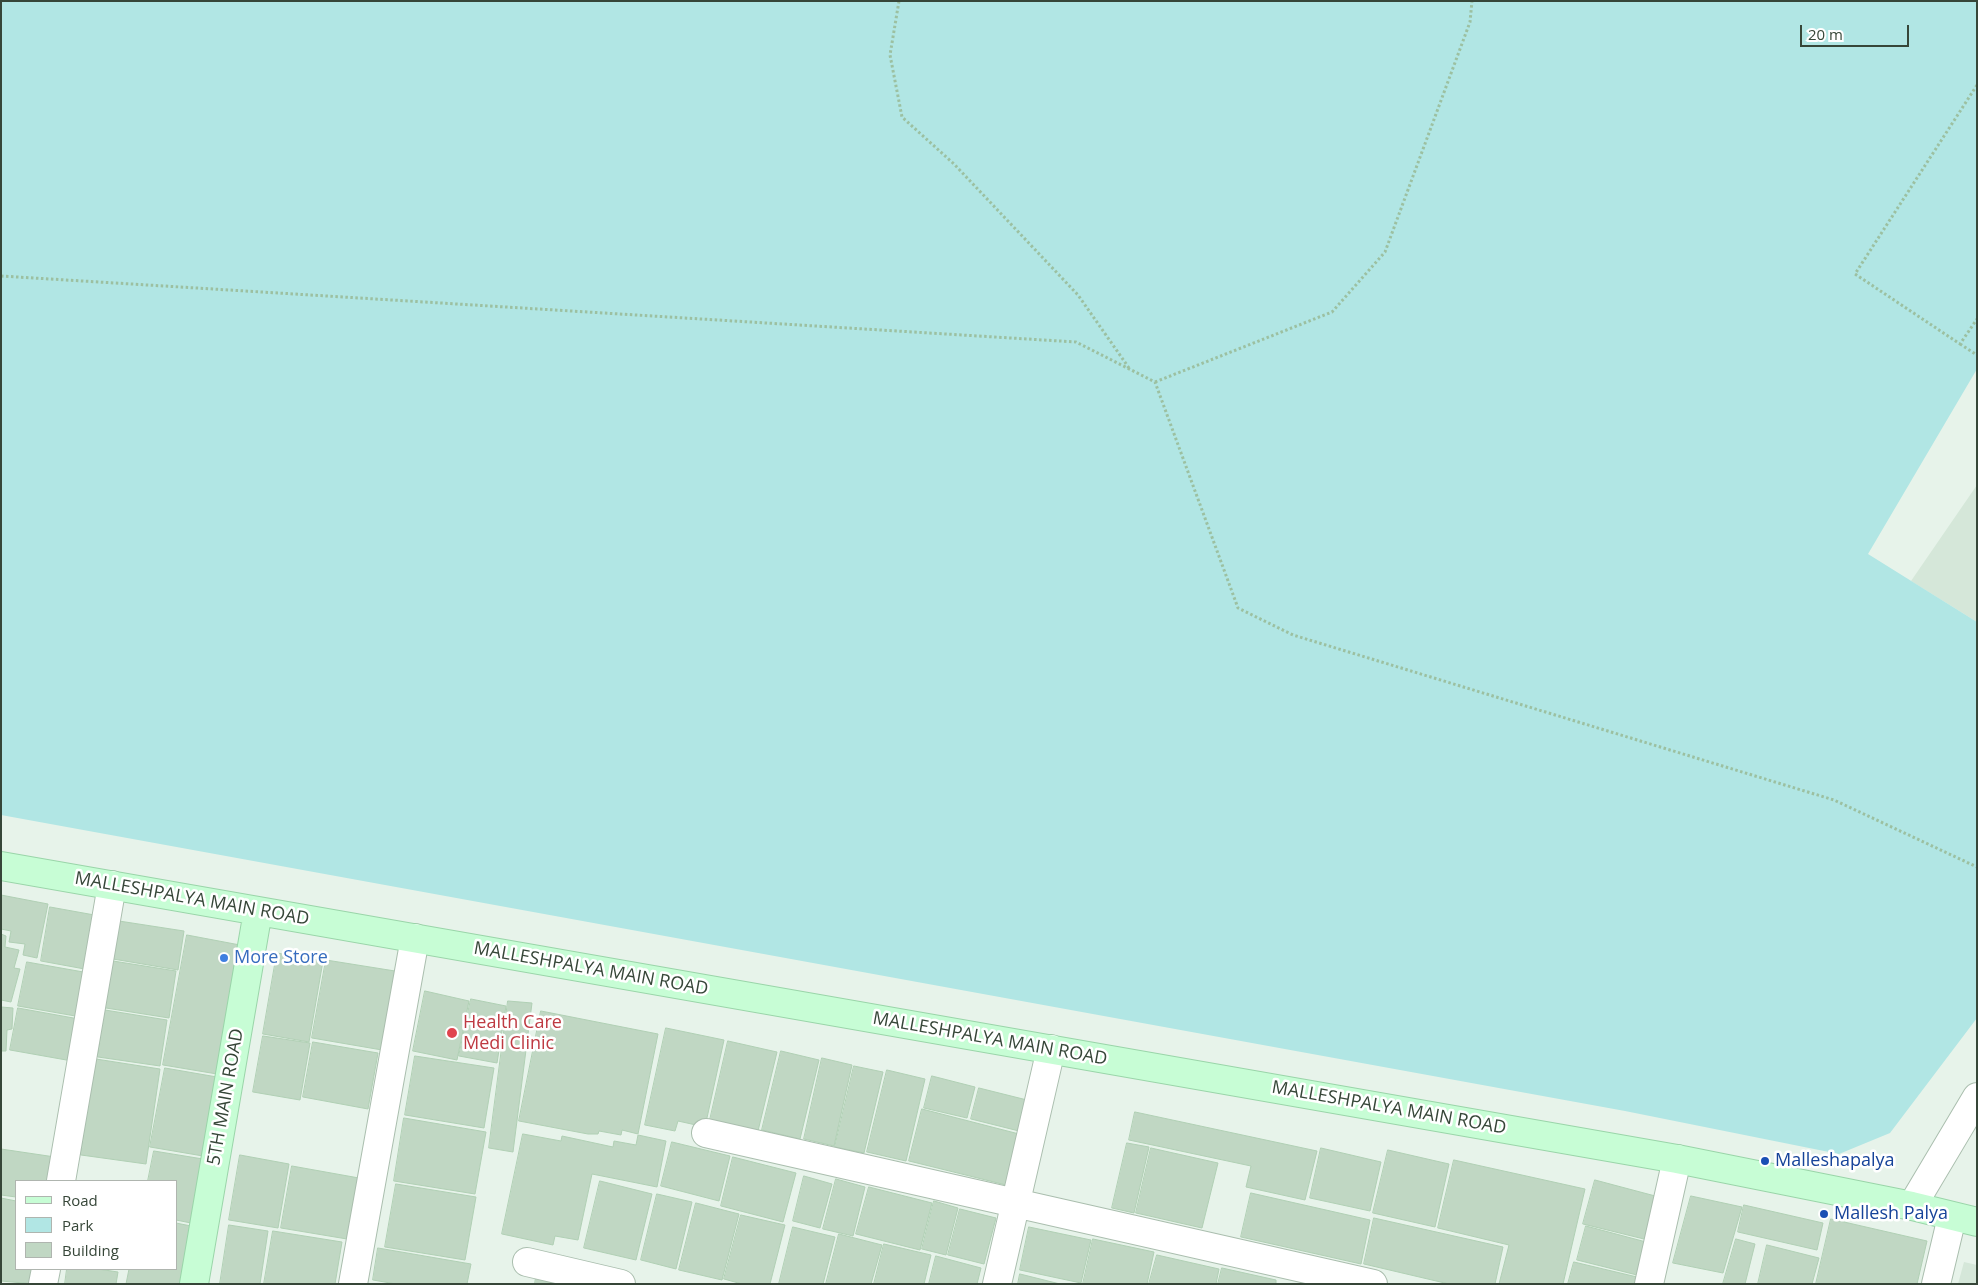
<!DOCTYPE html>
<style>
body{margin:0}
#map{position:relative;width:1978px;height:1285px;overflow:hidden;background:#e7f3ea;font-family:"Open Sans",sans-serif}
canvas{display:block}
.frame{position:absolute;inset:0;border:2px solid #364638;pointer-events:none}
.legend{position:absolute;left:15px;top:1180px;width:162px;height:90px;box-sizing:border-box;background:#fff;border:1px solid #afb5af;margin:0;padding:6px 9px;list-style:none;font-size:15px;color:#364638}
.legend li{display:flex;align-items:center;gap:10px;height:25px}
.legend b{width:25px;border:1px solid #afb5af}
.scale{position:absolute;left:1800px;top:25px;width:109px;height:22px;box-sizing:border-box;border:2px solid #364638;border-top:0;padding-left:6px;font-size:15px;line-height:18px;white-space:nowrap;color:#364638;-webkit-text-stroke:4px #fff;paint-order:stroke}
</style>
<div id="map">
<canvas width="1978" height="1285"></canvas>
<div class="frame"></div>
<ul class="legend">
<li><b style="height:6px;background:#c7fdd5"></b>Road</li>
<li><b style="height:14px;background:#b1e6e4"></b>Park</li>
<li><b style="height:14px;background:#c0d7c3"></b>Building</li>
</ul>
<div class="scale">20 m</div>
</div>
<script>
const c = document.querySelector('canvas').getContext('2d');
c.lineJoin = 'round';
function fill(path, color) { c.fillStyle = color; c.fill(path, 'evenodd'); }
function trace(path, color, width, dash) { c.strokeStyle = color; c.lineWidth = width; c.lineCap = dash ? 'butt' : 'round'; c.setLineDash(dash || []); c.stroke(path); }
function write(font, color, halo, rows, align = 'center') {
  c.font = font + ' "Open Sans",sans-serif'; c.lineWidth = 5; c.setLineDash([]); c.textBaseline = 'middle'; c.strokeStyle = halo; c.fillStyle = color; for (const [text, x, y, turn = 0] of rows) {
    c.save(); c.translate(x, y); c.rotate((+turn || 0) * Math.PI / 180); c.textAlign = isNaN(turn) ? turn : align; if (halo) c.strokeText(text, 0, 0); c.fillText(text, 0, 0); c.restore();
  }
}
fill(new Path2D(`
 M1977,485V622L1911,581Z
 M1964,1262L1977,1265V1284H1958Z`), '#d5e7d9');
fill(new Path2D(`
 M1,1H1977V369L1868,554L1977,622V1018L1890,1133L1839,1154L1625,1111L1,815Z`), '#b1e6e4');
const building = new Path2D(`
 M1,895L48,904L37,958L23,955L25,944L9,942L11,931L1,929Z
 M50,907L100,916L90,970L41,961Z
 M119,921L184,931L178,970L113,959Z
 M1,934L6,936L5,947L19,950L14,968L20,969L11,1002L1,1000Z
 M187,935L240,945L217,1074L163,1065Z
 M277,953L323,961L309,1042L263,1034Z
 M326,960L395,971L382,1050L312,1038Z
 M113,961L176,971L169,1018L106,1008Z
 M27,962L89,973L81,1017L18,1006Z
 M425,991L469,1001L457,1060L413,1051Z
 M471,999L506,1006L497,1063L459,1056Z
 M508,1001L532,1003L513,1152L489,1148Z
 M1,1007L13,1008L12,1029L7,1030L6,1051H1Z
 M18,1008L79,1019L72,1061L10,1050Z
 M105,1010L167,1020L160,1066L98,1057Z
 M541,1011L658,1034L638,1134L622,1130L621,1135L599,1131L598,1134H588L519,1121Z
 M666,1028L724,1040L705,1127L678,1121L675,1131L645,1125Z
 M263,1036L310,1043L300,1100L253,1092Z
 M728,1041L777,1052L758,1131L710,1120Z
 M313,1042L378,1053L368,1109L303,1097Z
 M781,1051L819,1060L800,1139L762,1130Z
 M415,1056L494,1068L484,1128L405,1115Z
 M822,1058L852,1065L834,1146L804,1139Z
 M96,1059L160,1069L146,1164L81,1155Z
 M854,1066L883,1072L864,1153L835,1147Z
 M165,1068L217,1077L203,1156L150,1147Z
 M887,1070L925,1079L906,1161L867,1152Z
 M932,1076L975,1087L967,1118L924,1108Z
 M979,1088L1027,1100L1019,1131L971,1119Z
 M922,1109L1019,1134L1006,1185L909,1161Z
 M1135,1112L1317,1151L1305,1200L1246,1187L1251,1166L1129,1140Z
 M404,1118L486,1132L475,1194L394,1181Z
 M523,1134L561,1141L562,1136L613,1147L614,1141L636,1145L638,1135L666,1141L657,1187L592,1174L578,1240L555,1236L553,1245L502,1234Z
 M672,1142L730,1156L719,1201L661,1186Z
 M1127,1143L1149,1147L1134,1213L1112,1208Z
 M1151,1148L1218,1163L1202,1228L1136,1213Z
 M1321,1148L1381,1162L1370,1211L1310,1198Z
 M1,1149L55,1157L51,1181H16V1197L1,1195Z
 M1388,1150L1449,1164L1435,1227L1373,1213Z
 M154,1151L203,1159L191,1223L176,1220V1181H148Z
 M240,1155L289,1164L278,1228L229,1220Z
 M733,1157L796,1173L783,1222L721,1206Z
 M1454,1160L1585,1189L1563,1284H1499L1509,1245L1438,1228Z
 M292,1166L359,1178L347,1239L281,1228Z
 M804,1176L832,1184L820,1228L793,1221Z
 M836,1179L865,1187L853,1236L823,1229Z
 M1595,1180L1659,1197L1648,1240L1583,1224Z
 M600,1181L652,1194L636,1260L584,1248Z
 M396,1184L476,1197L465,1260L385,1247Z
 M869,1187L932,1203L920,1250L856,1234Z
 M1251,1193L1370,1220L1361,1264L1241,1237Z
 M657,1194L692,1202L676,1269L641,1260Z
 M1691,1196L1742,1207L1723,1273L1673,1263Z
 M1,1198L16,1201V1269H38L35,1284L1,1281Z
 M934,1201L958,1208L946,1255L922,1249Z
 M696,1203L739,1214L722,1280L679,1270Z
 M1744,1205L1823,1223L1817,1250L1738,1232Z
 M960,1209L996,1218L984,1264L948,1255Z
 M741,1215L785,1225L770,1284H742L724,1279Z
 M1374,1218L1503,1247L1495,1284H1449L1364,1264Z
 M1831,1219L1927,1241L1917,1284H1816Z
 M176,1223L191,1226L180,1284H126L129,1269H176Z
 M229,1225L268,1231L260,1284H220Z
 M1586,1226L1646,1242L1637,1275L1577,1260Z
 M793,1227L835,1237L823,1284H779Z
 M1029,1227L1091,1240L1081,1283L1020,1270Z
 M273,1231L342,1242L335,1284H264Z
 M839,1234L882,1245L871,1284H826Z
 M1093,1239L1154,1252L1147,1284H1083Z
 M1736,1239L1755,1244L1745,1284H1723Z
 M884,1244L931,1255L924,1284H874Z
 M1767,1245L1819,1258L1812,1284H1758Z
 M378,1248L471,1264L467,1284H396L373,1280Z
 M1157,1255L1219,1269L1216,1284H1149Z
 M936,1256L981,1268L977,1284H929Z
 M1574,1262L1637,1277L1635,1284H1568Z
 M1222,1268L1276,1280V1284H1218Z
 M67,1269H98L118,1272L116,1284H65Z
 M1020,1274L1060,1284H1018Z
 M536,1277L569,1284H535Z`);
fill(building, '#c0d7c3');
trace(building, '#b0cfb4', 1);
const street = new Path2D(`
 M706,1133L1373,1284
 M61,1181L112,885
 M1912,1206L1977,1097
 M527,1262L621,1284
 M43,1284L46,1269
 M353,1284L415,938
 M997,1284L1051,1049
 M1649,1284L1677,1159
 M1936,1284L1952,1217`);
const secondary = new Path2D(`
 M1,866L1677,1159L1912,1206L1977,1222
 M194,1284L258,911`);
trace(street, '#aabeae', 30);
trace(secondary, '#9ad5a9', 30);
trace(new Path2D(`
 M899,1L890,55L902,117L954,164L1078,295L1129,368
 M1977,85L1855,274L1960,344L1977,319
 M1,276L1076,342L1155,382L1238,608L1293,635L1834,800L1977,867
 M1960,344L1977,355
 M1155,382L1332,312L1385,252L1470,22L1472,1`), '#9cc0a1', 3, [2.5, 2.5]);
trace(street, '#fff', 28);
trace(secondary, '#c7fdd5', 28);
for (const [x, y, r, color] of [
 [224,958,5,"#3f7fe0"],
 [452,1033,6,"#e0444e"],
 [1765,1161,5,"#1a4fb4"],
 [1824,1214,5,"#1a4fb4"]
]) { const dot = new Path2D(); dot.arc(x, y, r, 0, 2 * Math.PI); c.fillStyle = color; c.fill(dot); trace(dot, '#fff', 2); }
write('18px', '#364638', '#fff', [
 ["MALLESHPALYA MAIN ROAD",192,899,10],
 ["MALLESHPALYA MAIN ROAD",591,969,10],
 ["MALLESHPALYA MAIN ROAD",990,1039,10],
 ["5TH MAIN ROAD",226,1097,-80],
 ["MALLESHPALYA MAIN ROAD",1389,1108,10]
]);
write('18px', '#366cbe', '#fff', [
 ["More Store",234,958]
], 'left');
write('18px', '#be3a42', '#fff', [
 ["Health Care",463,1023],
 ["Medi Clinic",463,1044]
], 'left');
write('18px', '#164399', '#fff', [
 ["Malleshapalya",1775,1161],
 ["Mallesh Palya",1834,1214]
], 'left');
</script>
